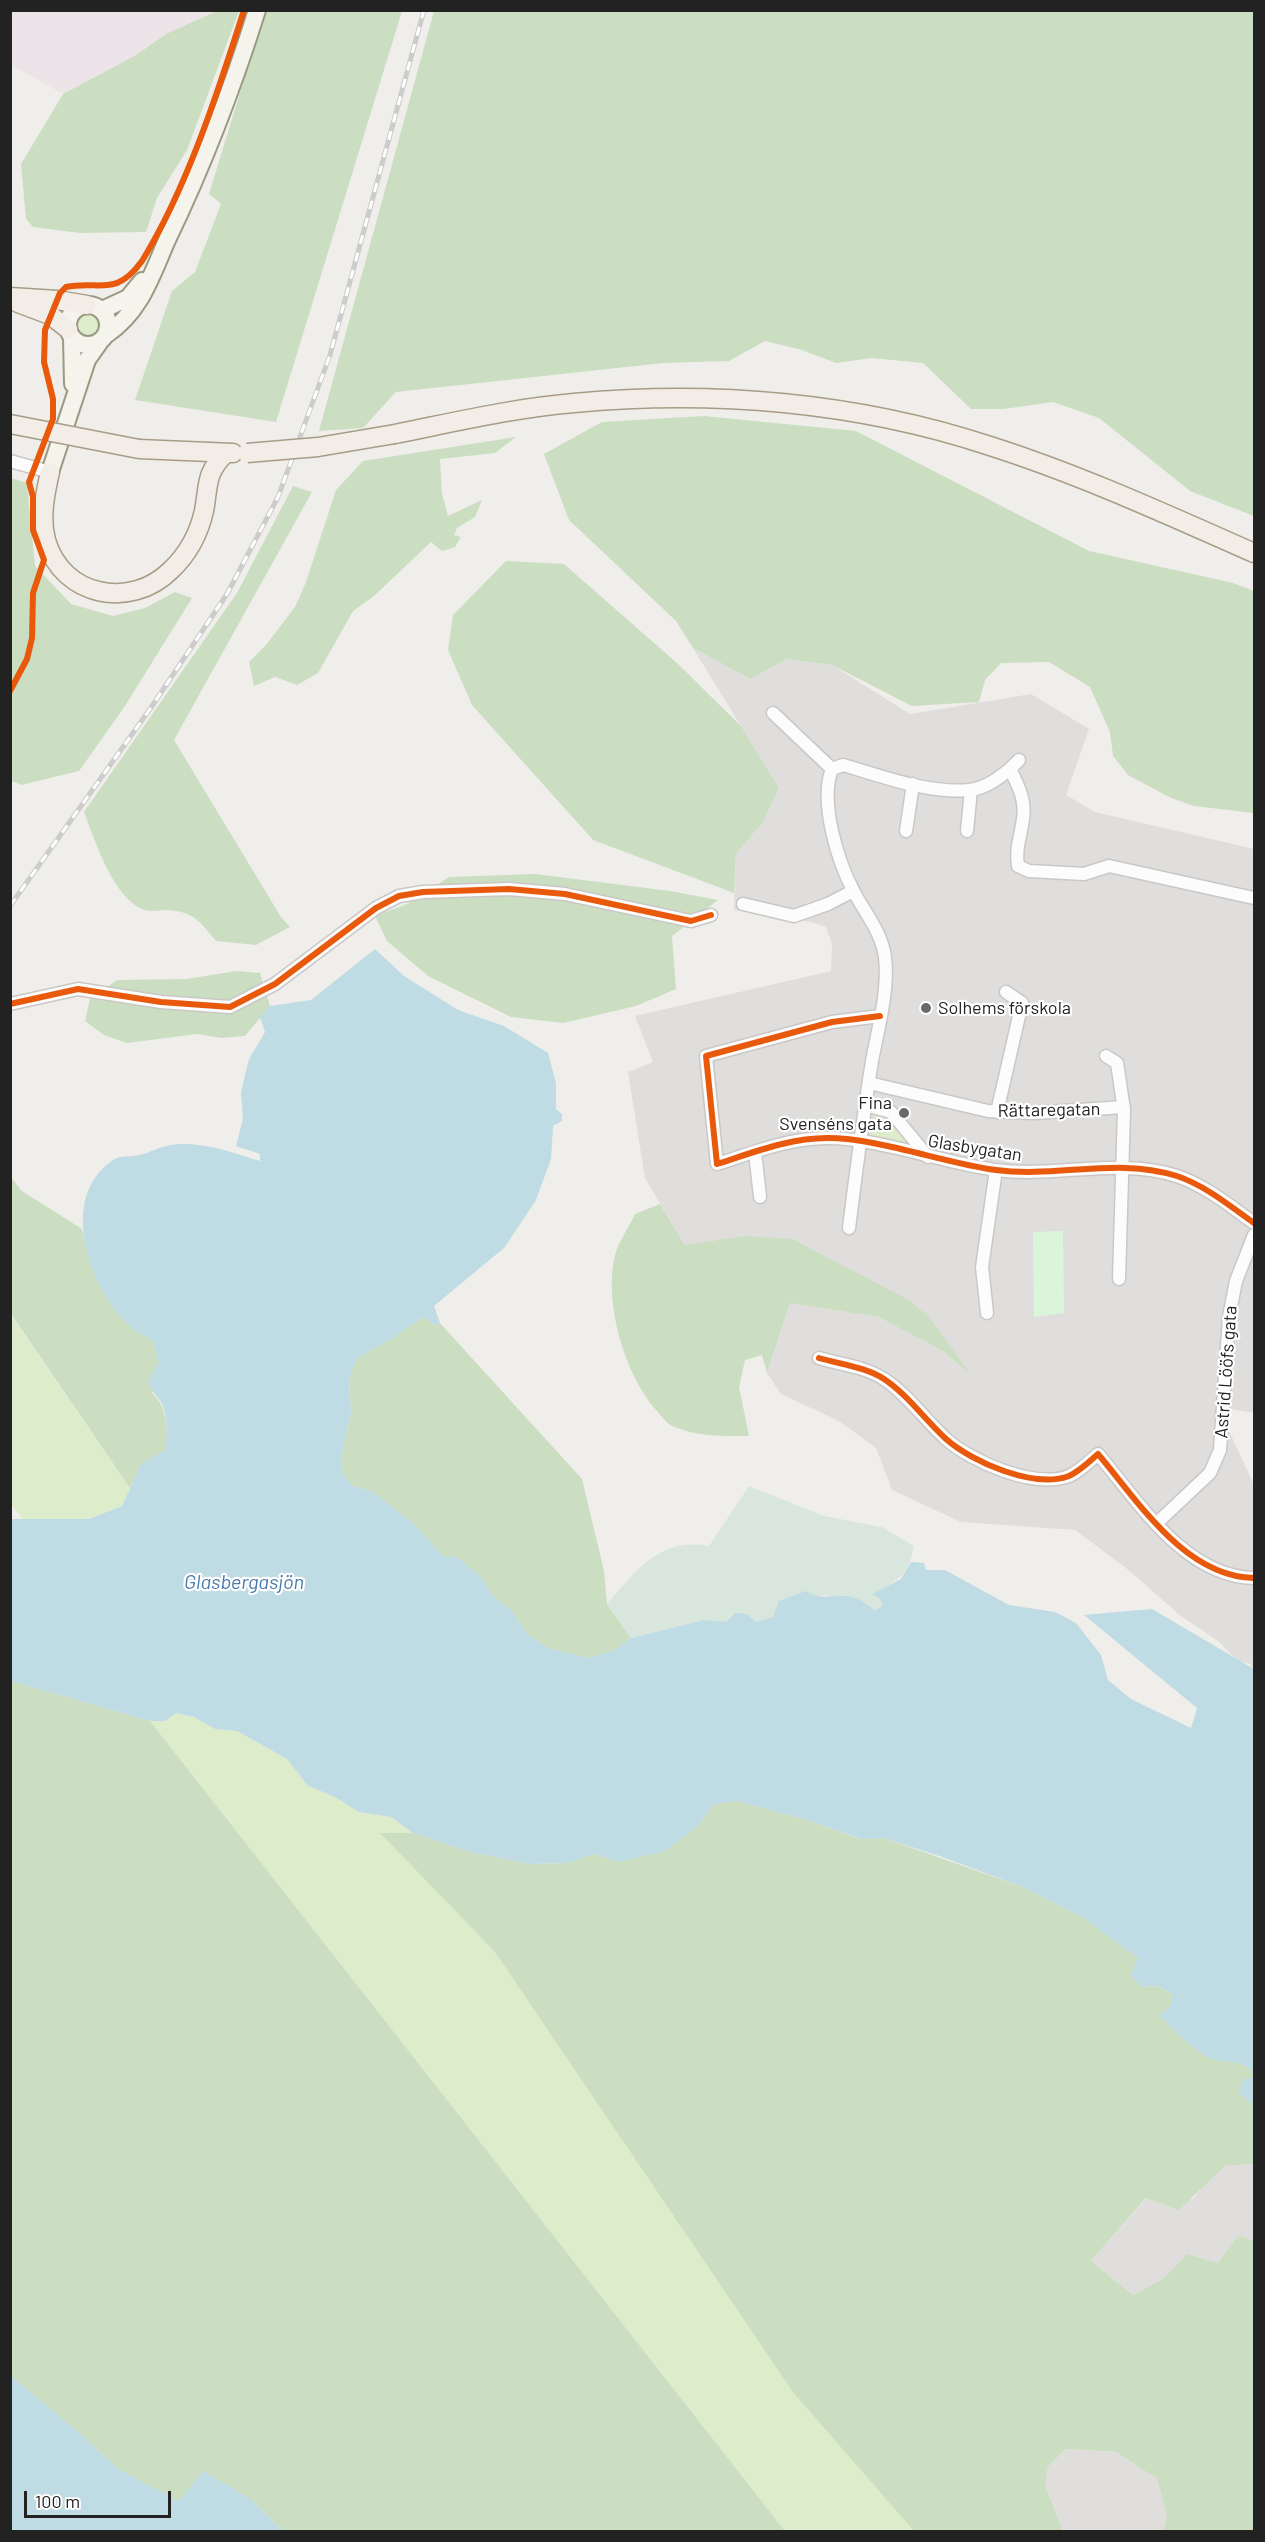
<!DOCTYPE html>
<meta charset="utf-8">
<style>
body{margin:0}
#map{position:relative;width:1265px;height:2542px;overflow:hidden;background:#f0eeeb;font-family:Barlow,sans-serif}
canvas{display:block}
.frame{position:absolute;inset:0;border:12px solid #222;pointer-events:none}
.scale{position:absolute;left:24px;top:2491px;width:147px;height:27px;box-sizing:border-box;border:3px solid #222;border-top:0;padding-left:8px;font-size:18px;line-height:21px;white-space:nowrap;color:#222;-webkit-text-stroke:4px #fff;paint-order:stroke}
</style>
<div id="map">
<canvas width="1265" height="2542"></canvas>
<div class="frame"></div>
<div class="scale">100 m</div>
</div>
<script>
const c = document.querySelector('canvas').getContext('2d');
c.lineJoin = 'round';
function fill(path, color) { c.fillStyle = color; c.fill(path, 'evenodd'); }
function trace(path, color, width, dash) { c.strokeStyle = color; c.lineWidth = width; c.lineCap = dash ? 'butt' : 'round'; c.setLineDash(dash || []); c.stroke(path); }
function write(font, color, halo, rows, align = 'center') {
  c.font = font + ' Barlow,sans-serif'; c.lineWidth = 4.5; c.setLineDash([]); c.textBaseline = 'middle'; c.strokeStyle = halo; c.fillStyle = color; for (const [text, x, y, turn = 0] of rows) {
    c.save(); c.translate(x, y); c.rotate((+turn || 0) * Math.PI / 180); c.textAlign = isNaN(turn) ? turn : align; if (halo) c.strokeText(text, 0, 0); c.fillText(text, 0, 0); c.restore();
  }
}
fill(new Path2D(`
 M693,648L750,679L787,659L832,665L910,714L1031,694L1089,729L1066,795L1095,812L1254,849V1413L1218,1407L1254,1485V1669L1250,1664L1238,1661L1218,1641L1181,1616L1126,1568L1075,1530L961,1522L892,1490L876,1448L839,1421L781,1394L767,1373L790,1303L878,1317L941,1350L967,1372L931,1319L743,1236L685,1245L645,1178L628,1072L653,1062L635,1016L831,971L832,944L826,927L811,922L734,910L736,854L763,822L779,788Z
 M1254,2164V2240L1238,2236L1218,2263L1187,2254L1164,2278L1133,2295L1091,2261L1147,2198L1193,2199L1204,2185L1225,2166Z
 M1066,2449L1116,2452L1157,2479L1167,2517L1163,2531H1063L1045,2485L1048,2467Z`), '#dfdedc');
fill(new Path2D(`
 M10,11H219L166,34L136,55L63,94L11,65Z`), '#ede4e9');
fill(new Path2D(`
 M76 325a13 13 0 1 1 26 0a13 13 0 1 1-26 0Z
 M880,1114L886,1116L909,1143L906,1145L872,1136L869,1121Z
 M10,1314L130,1488L122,1506L89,1519H23L11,1504Z
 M175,1713L194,1717L215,1729L237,1731L287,1759L308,1786L335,1797L359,1812L391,1817L413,1833L381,1834L495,1952L573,2066L914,2531H785L150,1721H165Z`), '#ddeccb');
fill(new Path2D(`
 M219,10L239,11L187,150L157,198L146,232L80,233L33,227L26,219L21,164L63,94L136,55L166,34Z
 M265,11H402L276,422L135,400L172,291L195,272L221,204L209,194Z
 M434,11H1254V516L1190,491L1099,418L1053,402L1004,409H971L923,363L872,358L836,363L802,350L765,341L729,361L663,363L396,392L363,428L319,431Z
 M704,416L856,431L1089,551L1233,583L1254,591V813L1194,806L1171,798L1128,775L1113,756L1110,732L1090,687L1049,662L1001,663L985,680L979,702L912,706L832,665L787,659L750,679L693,648L676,621L569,520L544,454L602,422Z
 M516,437L495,453L440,459L442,494L448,516L482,500L475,517L457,528L454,535L461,537L455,547L442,551L431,542L374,596L353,611L318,673L297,685L275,677L254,686L249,662L266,645L295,607L306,582L336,490L363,461Z
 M11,478L27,483L35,566L71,604L113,616L145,608L175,592L192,598L125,706L79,771L21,785L10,780Z
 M293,486L312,492L174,740L281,917L290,927L256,945L216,941C200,922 195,912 168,910C161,910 151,912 144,910C113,898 95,841 84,812L237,593Z
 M506,561L564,564L678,664L741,726L779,788L763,822L736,854L734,893L593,840L472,705L448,650L453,615Z
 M535,874L670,891L718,900L672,936L676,989L636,1006L563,1023L511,1017L428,976L387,941L375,916L407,904L449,877Z
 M236,971L260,973L270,1006L245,1036L221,1038L197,1034L127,1043L104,1035L85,1021L90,999L117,980L187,979Z
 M10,1176L22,1191L82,1229L89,1259L133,1328L152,1339L159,1362L152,1393C168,1407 168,1430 166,1450L141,1464L130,1488L11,1314Z
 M660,1204L685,1245L743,1236L792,1239L909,1300L931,1319L970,1374L941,1350L878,1317L790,1303L767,1373L762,1355L745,1360L739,1387L749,1436C722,1436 697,1437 672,1426C666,1423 661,1415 656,1410C625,1375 603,1302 615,1255C619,1241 629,1227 635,1214Z
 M422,1317L435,1325L440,1323L582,1479L604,1571L607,1604L631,1638L613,1651L589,1658L548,1648L527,1634L513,1612L490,1593L485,1581L444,1557L415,1525L372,1491L353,1486L343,1474L341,1458L351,1412L349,1378L357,1358L393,1338Z
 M11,1681L150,1721L785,2531H283L251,2499L179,2501L118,2469L83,2436L11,2376Z
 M738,1801L810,1821L860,1839L884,1838L1023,1887L1082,1917L1138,1958L1130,1976L1143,1987L1158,1986L1173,1995L1170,2008L1159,2015C1175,2030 1191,2048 1211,2058C1225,2065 1233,2057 1252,2070L1254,2078L1239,2092L1254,2107V2164L1225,2166L1179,2210L1146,2198L1091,2261L1133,2295L1164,2278L1187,2254L1218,2263L1238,2236L1254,2240V2531H1163L1167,2517L1157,2479L1116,2452L1066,2449L1048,2467L1045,2485L1063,2531H914L793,2392L495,1952L380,1833H413L470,1852L530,1864L567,1863L594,1854L619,1862L699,1825L714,1804Z`), '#cbdec1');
fill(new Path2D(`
 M749,1486L824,1516L882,1527L914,1546C909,1576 898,1580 873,1594L880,1599L883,1605L875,1611L867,1603L826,1595L814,1597L773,1617L756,1622L747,1614L726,1623L704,1620L631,1638L607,1604C637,1570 659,1537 709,1546Z`), '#d9e6de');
fill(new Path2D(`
 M1063,1231L1064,1313L1034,1317L1033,1232Z`), '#daf5da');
fill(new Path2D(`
 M375,949L404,976L458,1010L504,1026L548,1053L556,1083V1109L562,1114V1121L553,1126L551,1159L536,1200L504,1248L434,1306L440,1323L435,1325L422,1317L393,1338L357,1358L349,1378L351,1412L341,1458L343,1474L353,1486L372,1491L415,1525L444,1557L456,1556L485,1581L490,1593L513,1612L527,1634L548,1648L589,1658L613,1651L631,1638L704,1620L726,1622L735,1613L747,1614L756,1622L773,1617L779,1601L806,1591C829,1606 847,1583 875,1611L883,1605L880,1599L872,1594L901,1579L911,1562L924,1563L926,1570H945L1009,1605L1055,1612L1076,1623L1101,1655L1108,1680L1131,1699L1191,1728L1197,1708L1084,1615L1152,1609L1254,1669V2107L1239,2092L1244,2079L1254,2078L1252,2070C1234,2058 1228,2065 1213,2059C1192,2051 1175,2030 1159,2015L1170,2007L1173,1995L1158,1986L1143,1987L1130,1976L1138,1958L1082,1917L1023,1887L942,1857L884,1838L861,1839L810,1821L738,1801L714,1804L699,1825L665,1851L619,1862L594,1854L567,1863L530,1864L470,1852L413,1833L391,1817L359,1812L335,1797L308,1786L287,1759L237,1731L215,1729L194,1717L176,1713L165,1721H150L11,1681V1519H89L122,1506L141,1464L166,1450C167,1434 169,1411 158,1398C153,1392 151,1390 148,1382L159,1362L152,1340C146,1336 138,1333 132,1328C90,1292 56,1198 113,1160C120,1155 132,1157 140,1155C149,1153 157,1148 166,1146C198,1139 230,1152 260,1161V1154L236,1146L243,1119L241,1092L249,1059L265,1032L260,1017L270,1006L311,1000Z
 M11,2376L83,2436L118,2469L179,2501L203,2471L251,2499L283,2531H11Z`), '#bfdbe3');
const street = new Path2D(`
 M10,461L50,472
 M773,713L832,769
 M832,769C819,802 838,862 854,892C865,913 882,933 885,957C889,991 878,1028 872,1061C863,1117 856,1172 849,1228
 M832,769L843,765C882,776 928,794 969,790C987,789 1008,772 1019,760
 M1010,769C1018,785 1026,800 1023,819C1021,836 1015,848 1018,866L1029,871L1084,874L1109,866L1254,898
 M906,831L913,784
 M967,831L971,790
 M743,904L794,916L828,904L853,891
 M10,1004L78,989L161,1002L230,1007L275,984L376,908L399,896L423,892L509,889L565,894L691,921L711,915
 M880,1016L832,1022L706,1056L717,1164C752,1153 789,1138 827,1138C879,1138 943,1163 996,1170C1057,1178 1118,1157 1177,1176C1206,1186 1230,1206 1254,1223
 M1106,1056L1117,1063L1124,1110L1119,1279
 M869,1083L988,1111L1034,1113L1124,1107
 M865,1105L891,1112L928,1157
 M997,1112L1022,1003L1006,992
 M755,1152L760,1197
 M987,1313L982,1267L996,1170
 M819,1358C839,1364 866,1367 884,1379C908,1395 925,1420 946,1439C972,1462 1034,1489 1069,1476C1080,1471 1089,1462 1098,1454C1138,1501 1185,1577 1254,1578
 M1157,1523L1210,1473L1220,1450L1229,1317L1236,1281L1254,1235`);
const secondary = new Path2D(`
 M68 325a20 20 0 1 1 40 0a20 20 0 1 1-40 0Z
 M102,310L128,298L142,281
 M107,334C141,311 151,276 167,240C203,165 232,90 257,10
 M72,337L73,384
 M50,472L87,360L99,343`);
const primary = new Path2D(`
 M10,297L57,300L87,305
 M18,303L50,315L68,329
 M395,434C455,422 514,408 574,403C713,390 857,402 990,446C1081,475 1168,515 1254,553
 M139,449L233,453
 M50,472C45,494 40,518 46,540C62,597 131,610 171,570C188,554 199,533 204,511C209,484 205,473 226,453`);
trace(street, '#c9c8c7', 15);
trace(secondary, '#999a82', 20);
trace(primary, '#a79c86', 21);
trace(street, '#fdfcfc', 12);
trace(secondary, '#f4f4ed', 16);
trace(primary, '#f3ede7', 18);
const rail = new Path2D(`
 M10,906L150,709L227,594L278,497L330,355L424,10`);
trace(rail, '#ccc', 5);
trace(rail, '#fff', 3, [9]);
const primaryBridge = new Path2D(`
 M10,424L139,449
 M247,453L318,447L395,434`);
trace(primaryBridge, '#a79c86', 21, []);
trace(primaryBridge, '#f3ede7', 18);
trace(new Path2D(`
 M10,691L27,659L32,638L33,593L44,560L33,530V497L29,482L53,419V399L44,362L45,330L60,293L66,287C100,280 115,298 142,261C187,188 218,92 244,10
 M10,1004L78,989L161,1002L230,1007L275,984L376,908L399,896L423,892L509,889L565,894L691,921L711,915
 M880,1016L832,1022L706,1056L717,1164C752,1153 789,1138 827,1138C879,1138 943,1163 996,1170C1057,1178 1118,1157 1177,1176C1206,1186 1230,1206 1254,1223
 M819,1358C839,1364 866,1367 884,1379C908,1395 925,1420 946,1439C972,1462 1034,1489 1069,1476C1080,1471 1089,1462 1098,1454C1138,1501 1185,1577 1254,1578`), '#e8590c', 6);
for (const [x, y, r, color] of [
 [926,1008,6,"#6a6968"],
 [904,1113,6,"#6a6968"]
]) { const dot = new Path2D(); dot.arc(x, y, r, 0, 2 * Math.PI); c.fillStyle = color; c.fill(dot); trace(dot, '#fff', 2); }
write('18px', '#222', '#fff', [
 ["Solhems förskola",938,1008],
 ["Fina",892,1103,"right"],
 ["Svenséns gata",892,1124,"right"]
], 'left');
write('18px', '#222', '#fff', [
 ["Rättaregatan",1049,1110,-1],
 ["Glasbygatan",975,1148,9],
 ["Astrid Lööfs gata",1226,1372,-86]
]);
write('italic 20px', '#4a7aab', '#fff', [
 ["Glasbergasjön",244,1582]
]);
</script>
